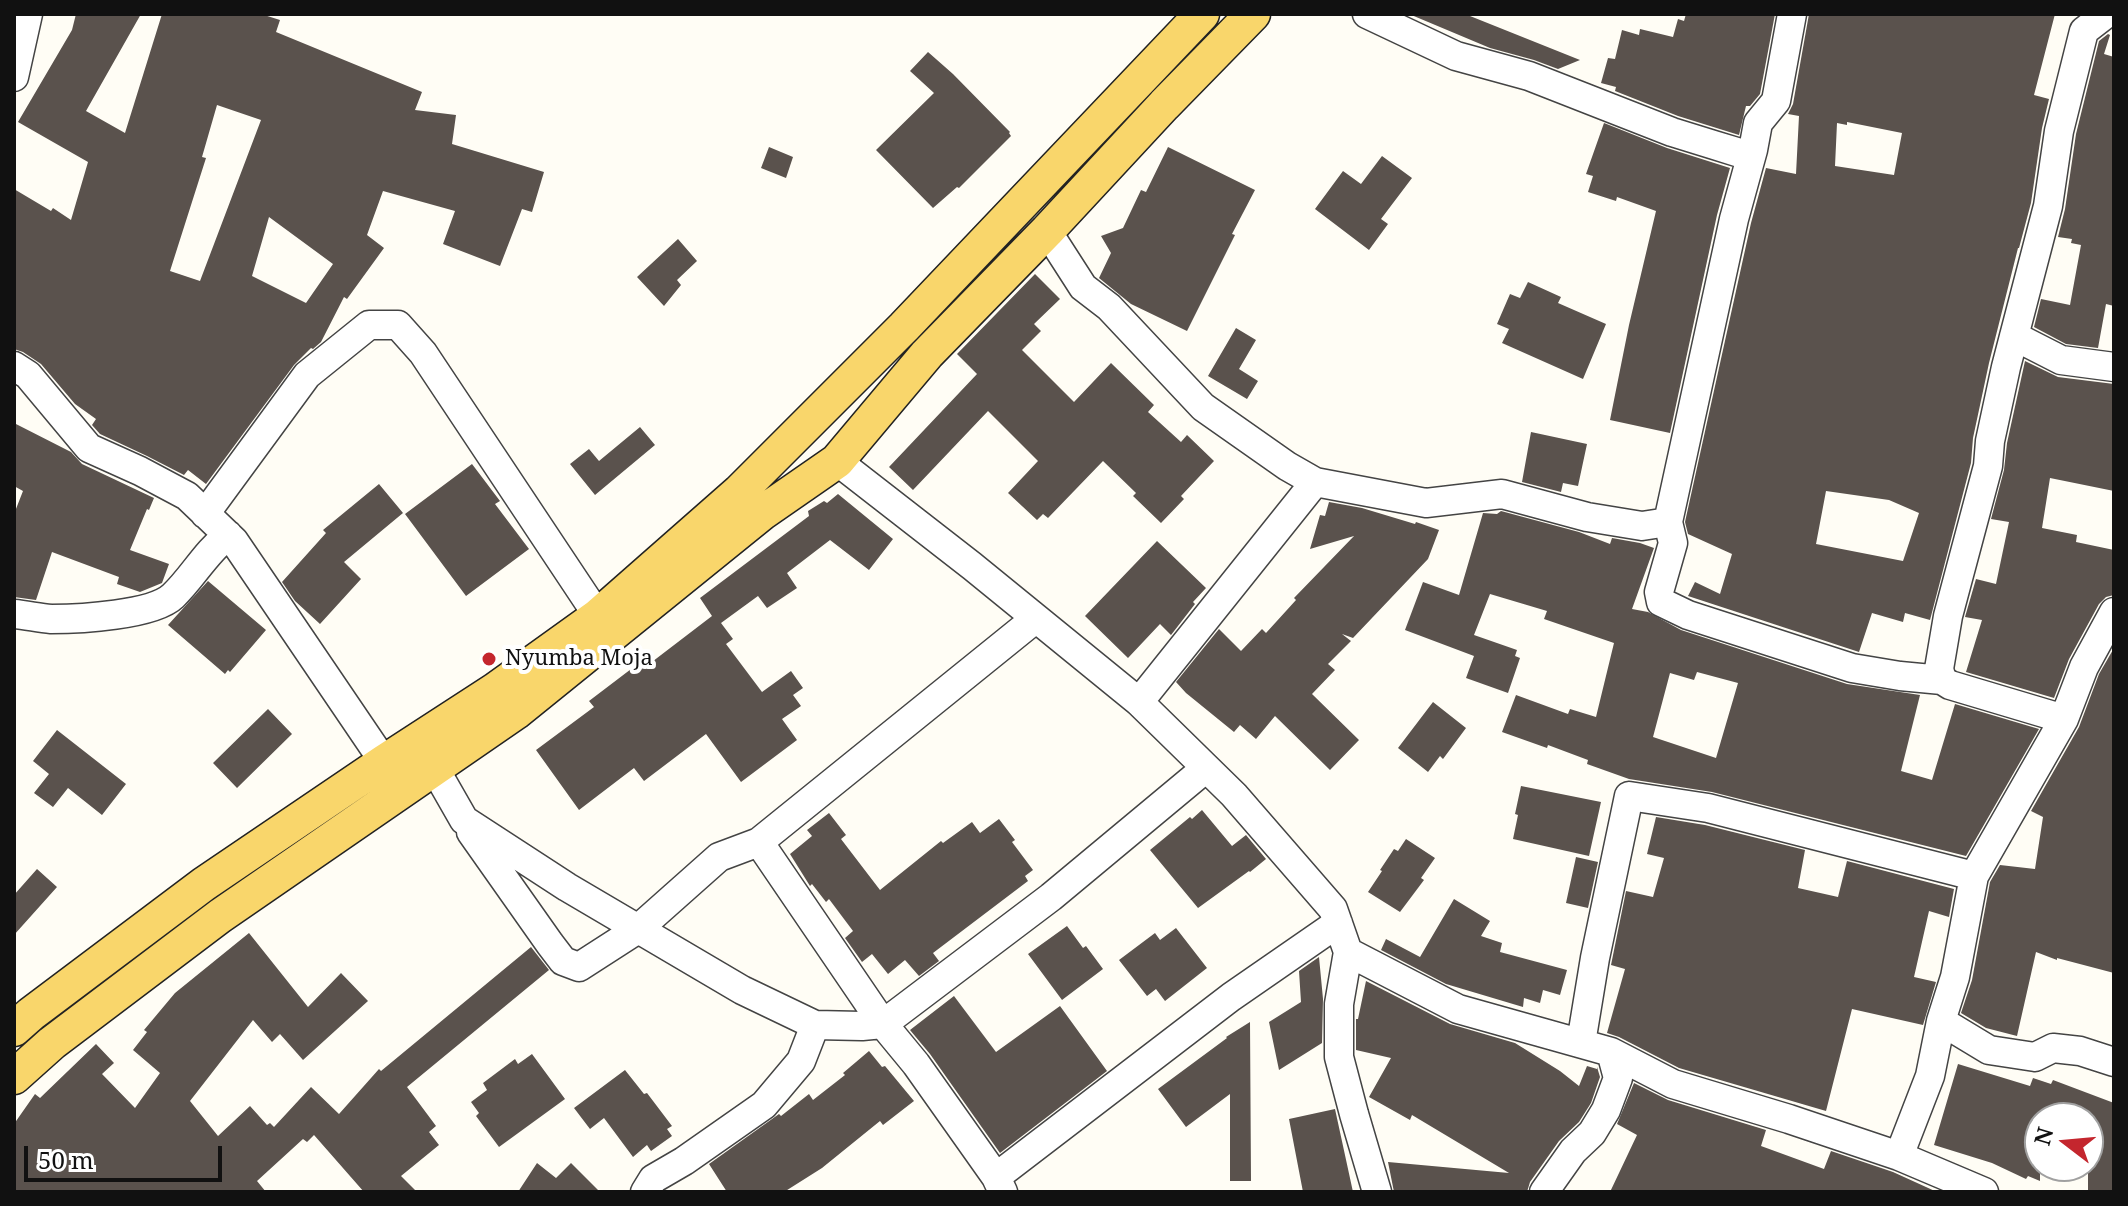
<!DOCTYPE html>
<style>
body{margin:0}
#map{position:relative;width:2128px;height:1206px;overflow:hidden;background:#fffdf5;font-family:"Noto Serif",serif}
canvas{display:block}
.frame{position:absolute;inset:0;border:16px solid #111;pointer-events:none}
.north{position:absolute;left:2024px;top:1102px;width:80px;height:80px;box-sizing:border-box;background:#fff;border:2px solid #a0a0a0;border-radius:50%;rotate:286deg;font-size:22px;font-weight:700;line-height:32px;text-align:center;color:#111}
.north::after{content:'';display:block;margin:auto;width:28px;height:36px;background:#c4262e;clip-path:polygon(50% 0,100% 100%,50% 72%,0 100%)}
.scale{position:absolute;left:24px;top:1146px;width:198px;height:36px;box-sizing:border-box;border:4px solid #111;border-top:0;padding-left:10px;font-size:24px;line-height:28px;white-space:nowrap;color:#111;-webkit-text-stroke:6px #fff;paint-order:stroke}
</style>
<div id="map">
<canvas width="2128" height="1206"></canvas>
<div class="frame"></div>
<div class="north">N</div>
<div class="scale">50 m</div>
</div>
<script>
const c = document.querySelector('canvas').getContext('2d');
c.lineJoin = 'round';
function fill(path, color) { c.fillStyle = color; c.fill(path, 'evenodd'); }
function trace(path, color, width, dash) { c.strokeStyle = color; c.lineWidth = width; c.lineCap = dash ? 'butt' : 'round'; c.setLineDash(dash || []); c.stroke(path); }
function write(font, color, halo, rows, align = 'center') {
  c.font = font + ' "Noto Serif",serif'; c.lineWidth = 8; c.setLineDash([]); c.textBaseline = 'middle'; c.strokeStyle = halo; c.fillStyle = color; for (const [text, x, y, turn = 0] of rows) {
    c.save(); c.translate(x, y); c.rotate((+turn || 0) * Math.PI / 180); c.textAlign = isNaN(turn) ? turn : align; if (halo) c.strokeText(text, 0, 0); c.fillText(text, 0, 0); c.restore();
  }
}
fill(new Path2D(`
 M76,14H141L86,111L125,133L162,14H261L280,20L276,32L422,92L415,110L456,115L452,144L544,172L532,212L522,209L500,266L443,244L455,211L383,191L367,235L384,248L347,299L344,297L321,342L313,349L311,348L294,365L206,484L188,470L184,475L147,456L100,434L92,425L96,419L75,404L41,364L23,352L14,349V189L51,211L53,208L71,220L88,162L18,122L72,30ZM217,105L261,120L200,281L170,271L206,158L202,157ZM269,217L333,264L306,303L252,276Z
 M1409,14H1465L1580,60L1558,69L1534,60L1490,48Z
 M1686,14H1775L1760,94L1750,106H1746L1739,135L1678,116L1615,91L1616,87L1601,83L1608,58L1615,59L1622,30L1639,35L1640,29L1673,37L1678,19L1684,21Z
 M1809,14H2055L2034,95L2049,99L2042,128L2031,203L2019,248H2018L1989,363L1973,438L1971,463L1930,620L1905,613L1903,622L1872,613L1859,652L1688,596L1695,582L1720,594L1732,554L1688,534L1685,522L1751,223L1766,168L1796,174L1799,116L1788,114L1793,104ZM1847,122L1902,133L1894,175L1835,166L1837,123L1847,125ZM1826,491L1889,500L1919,513L1903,561L1816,544Z
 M2108,34L2110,35L2104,54L2114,57V306L2106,304L2098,348L2066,344L2034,327L2041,299L2070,305L2081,245L2071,243L2072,239L2058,237L2065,209L2076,134L2099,41Z
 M928,52L953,74L1010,132L1009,133L1011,136L959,188L957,187L933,208L876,150L934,93L910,71Z
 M1604,123L1667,148L1730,168L1717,215L1670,433L1610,420L1629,325L1656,211L1617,197L1616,201L1588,192L1593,176L1586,174Z
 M769,147L793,157L786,178L761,168Z
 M1168,147L1255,190L1232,234L1235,235L1187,331L1131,304L1099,278L1111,253L1101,236L1123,228L1141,190L1146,192Z
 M1382,156L1412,178L1381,219L1388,224L1369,250L1315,209L1343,171L1361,184Z
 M678,239L697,261L677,280L681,285L664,306L637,277Z
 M1035,274L1060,299L1034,324L1041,331L1022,350L1074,402L1111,363L1154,405L1148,412L1181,442L1187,435L1214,461L1181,496L1184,499L1161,523L1133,496L1136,493L1103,461L1048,518L1043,514L1037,520L1008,493L1038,461L988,411L913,490L889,467L977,374L957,354Z
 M1528,282L1561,297L1558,303L1606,324L1583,379L1502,343L1509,329L1497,324L1510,294L1520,298Z
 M1236,328L1256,340L1239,369L1258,381L1247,399L1208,376Z
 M2025,361L2058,377L2114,384V491L2050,478L2042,528L2077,535L2076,542L2114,550V595L2106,597L2099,604L2069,659L2054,698L1966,672L1982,620L1965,617L1976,579L1996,584L2009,522L1991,519L2004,470L2007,443Z
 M14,423L71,452L82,464L154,498L149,510L147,509L130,550L169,564L162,583L140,592L117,584L119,577L52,552L36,600L14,597V514L23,491L14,486Z
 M640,427L655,445L595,495L570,464L589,449L599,461Z
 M1531,432L1587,444L1578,486L1563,483L1561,492L1522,482Z
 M472,464L500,501L495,504L529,549L466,596L405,514Z
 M379,484L403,513L344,562L361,579L320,624L295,601L282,582L326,533L323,530Z
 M838,494L893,539L869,570L830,540L787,573L797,588L767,608L758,596L721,623L733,639L726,644L762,692L791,671L803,688L793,695L801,706L782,719L797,740L741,782L706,734L644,781L634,768L579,810L536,750L594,707L589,701L639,663L644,668L712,616L700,598L809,516L808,511L824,501L827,503Z
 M1329,502L1362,508L1415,524L1416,522L1439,530L1428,559L1353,638L1342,634L1351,641L1328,664L1335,670L1312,694L1359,740L1330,770L1275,716L1256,739L1240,725L1234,732L1186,693L1176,682L1219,629L1241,651L1262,629L1266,633L1296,600L1294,598L1354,536L1310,549L1320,515L1325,516Z
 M1501,511L1579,532L1610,544L1612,538L1640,543L1654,548L1632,609L1648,612L1681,630L1847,684L1920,695L1901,771L1932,780L1955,704L2039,729L1966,856L1712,792L1629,779L1587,764L1588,760L1548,745L1547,748L1502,732L1516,695L1568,714L1570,709L1596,717L1614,643L1544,619L1547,611L1490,594L1474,635L1517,650L1515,656L1520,658L1508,693L1466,678L1474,656L1405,630L1423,582L1459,595L1483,513L1497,514ZM1697,672L1738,683L1716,758L1653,737L1670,673L1694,680Z
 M1157,541L1206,588L1193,602L1195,604L1171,635L1160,624L1128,658L1085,616Z
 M208,581L266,630L230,672L228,670L225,674L168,625Z
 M2114,648V973L2057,958V960L2036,952L2017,1036L1986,1028L1961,1013L1972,980L1990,882L2000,865L2035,869L2043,817L2031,811L2079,727L2099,674Z
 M1433,702L1466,728L1443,759L1440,756L1428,772L1398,748Z
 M268,709L292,734L237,788L213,763Z
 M57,730L126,784L102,815L68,788L53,807L34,793L49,774L33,761Z
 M1521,786L1601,802L1589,856L1513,839L1518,815L1515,814Z
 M1202,810L1232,846L1246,835L1266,859L1250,872L1249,871L1198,908L1150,850L1190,817L1192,819Z
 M829,813L846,835L841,839L880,890L941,841L943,843L972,822L980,833L999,819L1015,840L1012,842L1033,870L1025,876L1028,881L933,953L939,961L919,976L905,960L888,974L872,954L862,962L845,938L853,931L829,899L826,902L812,884L810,886L790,854L812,836L807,830Z
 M1656,817L1705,825L1805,850L1798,888L1838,897L1847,861L1954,889L1949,917L1929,911L1914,977L1936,982L1923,1025L1852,1009L1826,1111L1679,1068L1619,1037L1607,1033L1625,969L1611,965L1626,891L1653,897L1664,858L1647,854Z
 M1406,839L1435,858L1421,878L1424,880L1400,912L1368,892L1382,871L1380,870L1394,849L1398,851Z
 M1576,857L1598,862L1588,908L1566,903Z
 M37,869L57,887L14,935V895Z
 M1454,899L1490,921L1481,936L1502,943L1500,952L1567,970L1560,995L1543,990L1540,1003L1524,998L1523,1007L1446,984L1381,950L1386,939L1420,957Z
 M1067,926L1083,948L1086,946L1103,969L1062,1000L1028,954Z
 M1176,928L1207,968L1165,1001L1156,989L1147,996L1119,960L1155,933L1160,940Z
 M249,933L308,1007L341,973L368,1001L303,1060L280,1034L272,1042L253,1020L190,1101L218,1136L250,1106L267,1125L270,1123L274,1127L311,1087L339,1114L379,1069L381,1071L531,947L549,970L407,1087L436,1126L429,1132L439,1145L401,1176L417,1192H364L314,1135L307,1142L303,1139L257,1181L266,1192H14V1124L35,1094L40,1098L96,1044L114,1063L102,1074L135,1108L160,1073L133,1050L147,1032L144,1030L175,993Z
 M1319,957L1323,999L1322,1043L1279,1070L1269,1022L1301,1002L1299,971Z
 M1366,981L1450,1024L1515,1043L1560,1071L1579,1086L1587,1066L1597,1069V1067L1600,1077L1591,1103L1579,1122L1559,1141L1530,1182L1527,1192H1394L1388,1162L1509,1173L1412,1115L1410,1120L1369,1097L1391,1058L1356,1050V1019H1358Z
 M954,996L996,1052L1060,1006L1107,1071L1000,1153L930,1054L910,1030Z
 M1250,1022L1251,1181H1230V1094L1186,1127L1158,1089L1227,1038L1226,1037Z
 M869,1051L882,1067L885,1066L914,1101L883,1125L880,1121L822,1168L784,1192H727L709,1164L779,1114L781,1116L809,1094L813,1100L845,1075L843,1073Z
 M532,1054L565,1099L499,1147L476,1116L479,1113L471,1102L487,1090L483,1083L515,1059L518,1064Z
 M1958,1064L2030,1086L2033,1078L2051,1084L2053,1080L2114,1103V1192H2088V1118H2040V1181L2028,1176L2026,1179L1992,1163L1934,1145Z
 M625,1070L644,1094L647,1093L672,1126L667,1129L672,1136L651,1151L647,1145L633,1157L604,1118L590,1129L574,1108Z
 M1634,1083L1668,1100L1766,1130L1761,1146L1824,1169L1831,1151L1893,1172L1937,1192H1610L1637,1135L1617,1124Z
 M1335,1109L1353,1192H1303L1289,1119Z
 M537,1163L556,1178L571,1163L600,1192H518Z`), '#5a524d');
const minor = new Path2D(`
 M1367,14L1456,56L1529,76L1672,132L1714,145L1740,153L1753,150
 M1792,14L1776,101L1758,123L1753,150L1734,219L1668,522L1673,543L1659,592L1661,602L1688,615L1852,668L1900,676L1942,680
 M14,77L28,14
 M1047,231L1083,287L1109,307L1203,407L1287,466L1315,482L1426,503L1502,494L1587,517L1642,526L1668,522
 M2014,336L2061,360L2114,367
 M14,366L28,375L89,448L140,471L187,496L234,541L384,762
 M837,461L972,566L1139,702L1234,795L1333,909L1348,952L1339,1004V1057L1354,1114L1377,1192
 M205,514L307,375L369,325H398L423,353L598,616
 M14,614C26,615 39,618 51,619C80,619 153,615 173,596C193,577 205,553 228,535
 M1139,702L1315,482
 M2064,719L1950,685L1942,680L1939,669L1948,616L1988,466L1990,441L2006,367L2048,206L2059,131L2084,31L2106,14
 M424,750L464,820L567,887L742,990L815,1025L862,1026L883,1024L916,1064L996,1177L1003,1192
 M471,832L550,944L563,961L579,967L638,929L719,857L759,842L1035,619
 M759,842L883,1024L1051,897L1206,768
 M1348,952L1458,1009L1611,1052L1673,1084L1789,1119L1899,1156L1984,1192
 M1941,1021L1989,1050L2035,1057L2053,1048L2080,1051L2114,1062
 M1581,1043L1595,958L1629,796L1708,808L1974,876
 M1899,1156L1930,1076L1941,1021L1955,977L1974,876L2064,719L2084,667L2114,612
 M996,1177L1231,997L1338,923
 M645,1192L653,1179L684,1161L764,1105L801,1061L815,1025
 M1544,1192L1573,1151L1592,1133L1606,1110L1618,1078L1611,1052`);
const major = new Path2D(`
 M14,1029L31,1014L204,884L384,762L495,690L598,616L739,492L904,327L1202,14
 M14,1077L52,1043L220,916L516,712L762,513L837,461L927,354L1047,231L1164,105L1253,14`);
trace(minor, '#444', 31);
trace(major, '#222', 37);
trace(minor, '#fff', 28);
trace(major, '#f9d66b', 34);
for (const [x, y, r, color] of [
 [489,659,8,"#c4262e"]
]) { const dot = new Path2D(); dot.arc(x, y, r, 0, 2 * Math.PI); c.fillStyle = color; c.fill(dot); trace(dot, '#fff', 3); }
write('22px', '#111', '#fff', [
 ["Nyumba Moja",505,659]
], 'left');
</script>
